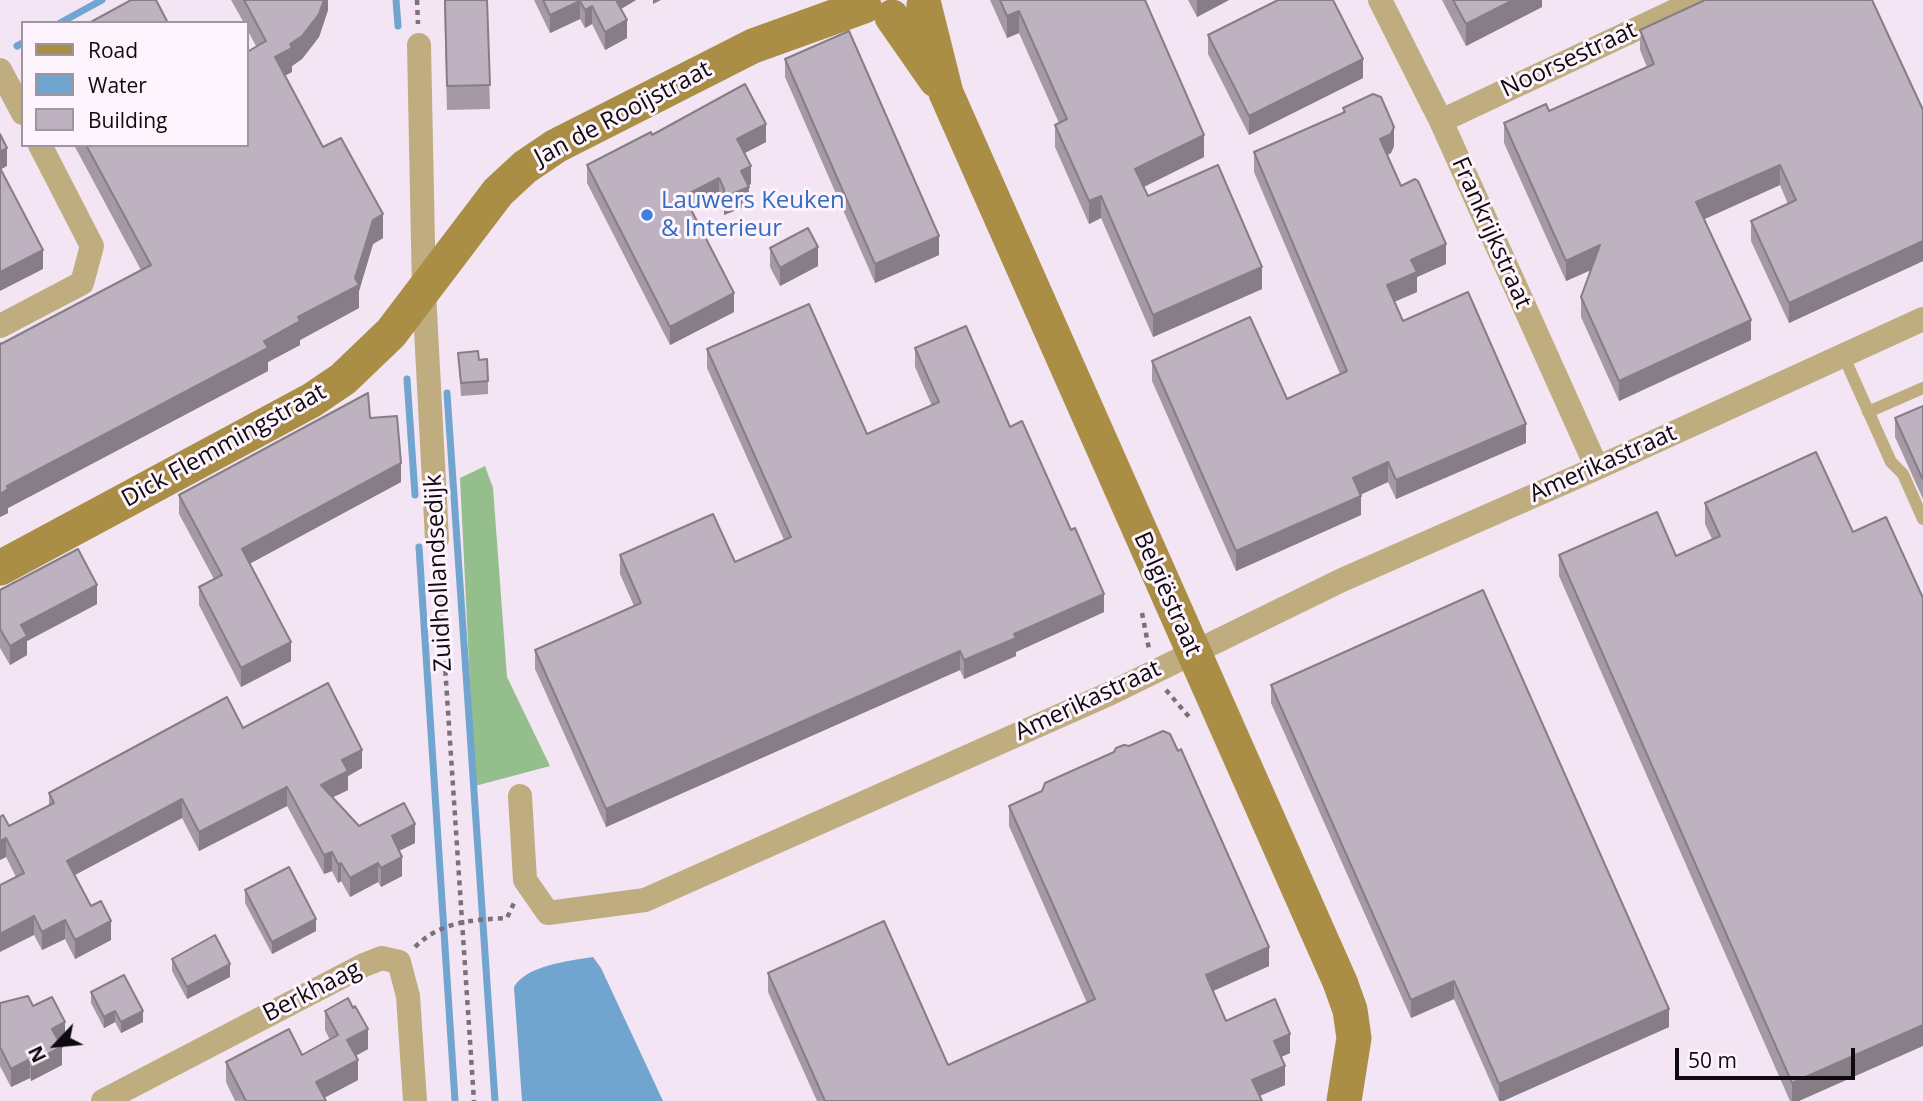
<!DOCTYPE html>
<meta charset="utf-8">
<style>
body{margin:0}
#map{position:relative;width:1923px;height:1101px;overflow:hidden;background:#f3e5f4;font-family:"Open Sans",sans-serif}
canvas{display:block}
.legend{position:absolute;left:21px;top:21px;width:228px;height:126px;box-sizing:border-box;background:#fdf4fe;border:2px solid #9e969e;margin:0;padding:9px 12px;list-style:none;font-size:21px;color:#0f0a0f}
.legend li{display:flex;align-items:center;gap:14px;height:35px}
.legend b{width:35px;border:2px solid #9e969e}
.north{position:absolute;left:21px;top:1010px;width:70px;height:70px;-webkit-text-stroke:5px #fdf4fe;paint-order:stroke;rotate:244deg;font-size:19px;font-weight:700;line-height:28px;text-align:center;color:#0f0a0f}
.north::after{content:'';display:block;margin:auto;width:24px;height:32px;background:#0f0a0f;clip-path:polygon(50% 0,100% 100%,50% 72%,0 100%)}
.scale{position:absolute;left:1675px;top:1048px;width:180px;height:32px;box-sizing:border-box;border:4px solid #0f0a0f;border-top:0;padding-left:9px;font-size:21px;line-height:24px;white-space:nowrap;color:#0f0a0f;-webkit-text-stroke:5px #fdf4fe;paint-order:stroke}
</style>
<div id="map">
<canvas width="1923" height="1101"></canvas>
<ul class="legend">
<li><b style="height:9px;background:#aa8e46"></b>Road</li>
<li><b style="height:19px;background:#71a4ce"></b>Water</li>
<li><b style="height:19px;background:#bfb2c0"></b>Building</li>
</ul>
<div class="north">N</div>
<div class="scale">50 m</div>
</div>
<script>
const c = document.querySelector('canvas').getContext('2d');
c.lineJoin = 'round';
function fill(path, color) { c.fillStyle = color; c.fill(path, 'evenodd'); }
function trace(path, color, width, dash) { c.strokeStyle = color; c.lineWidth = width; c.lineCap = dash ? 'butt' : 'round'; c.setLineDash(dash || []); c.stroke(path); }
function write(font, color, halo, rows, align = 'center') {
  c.font = font + ' "Open Sans",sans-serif'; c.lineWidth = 6; c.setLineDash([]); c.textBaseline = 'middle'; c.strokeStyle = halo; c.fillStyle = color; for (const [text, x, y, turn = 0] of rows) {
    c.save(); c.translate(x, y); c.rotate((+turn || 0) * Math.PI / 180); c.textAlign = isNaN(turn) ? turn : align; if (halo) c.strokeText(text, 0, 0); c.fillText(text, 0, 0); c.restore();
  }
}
fill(new Path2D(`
 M485,466L493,488L507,677L550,766L475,786L460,478Z`), '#94be8c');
fill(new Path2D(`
 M593,957L601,968L663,1101H522L514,987C527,965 569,961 593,957Z`), '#71a4ce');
trace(new Path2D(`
 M396,0L398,26
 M60,23L102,0
 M17,46L23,43
 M407,379L415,495
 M447,393L495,1101
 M419,547L455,1101`), '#71a4ce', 7);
trace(new Path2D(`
 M417,0L418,24
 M438,561L474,1101
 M1142,613L1149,649
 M1166,690L1190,718
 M415,947C441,921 472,920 507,918L514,903`), '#7a717a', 4.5, [5, 5]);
trace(new Path2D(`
 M1843,355L1891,462L1903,474L1923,519
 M1868,412L1923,388`), '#bfad80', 12);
trace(new Path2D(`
 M1380,0L1441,121L1597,468
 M419,45L424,292L437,539
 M0,70L23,113
 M1441,121L1698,0
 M0,326L82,283L92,246L40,145
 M520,796L525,880L548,913L645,900L1111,693L1342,580L1597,468L1923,319
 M103,1101L364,965L382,958L399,962L408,996L415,1101`), '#bfad80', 24);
trace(new Path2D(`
 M924,5L946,93L1340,982L1350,1010L1354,1038L1344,1101
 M892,17L936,80
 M0,568L312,400L343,379L391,333L498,192L525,167L556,146L753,46L864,6`), '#aa8e46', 35);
fill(new Path2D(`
 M231,0H328V10L319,37L302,59L292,66V72L284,76L323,147L383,238L373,244L359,291V308L300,340V345L268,362V371L8,508V513L0,517V343L1,344L141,270L74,145H247L256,46L247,29V23H244Z
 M444,0H487L490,109L447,110Z
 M534,0H636L621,9L627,38L605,50L592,24L585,28L580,19L550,33Z
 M990,0H1145L1204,157L1144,187L1148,196L1262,289L1153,337L1101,218L1089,224L1055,147V125L1059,123L1019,33L1007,38Z
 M1188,0H1229L1197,17Z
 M1442,0H1542V7L1466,46Z
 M1640,30L1923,110V261L1789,323L1751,241V221L1788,204L1780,185L1704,219L1751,340L1619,401L1581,317V297L1591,270L1566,281L1504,143V123L1549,111L1647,67L1640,50Z
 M1208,35L1363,78L1249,135L1208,54Z
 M785,59L939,255L875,283L785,77Z
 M1343,108L1394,146L1391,153L1387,155L1401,186L1446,264L1417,277V292L1394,302L1403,321L1526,443L1396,499L1388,482L1360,495L1361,515L1236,571L1152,381V361L1287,399L1340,374L1254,172V152L1343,113Z
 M652,135L766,142L745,153L751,184L748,185L749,205L724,215V207L719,196L692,211L734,312L670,345L587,183V165Z
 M770,248L818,266L780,286L770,267Z
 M915,348L1010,427L1104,612L1016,652V656L964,679L960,670L606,827L535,669V650L634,606L620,574V555L735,562L784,540L707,368V349L867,434L932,406L915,367Z
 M458,353L479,360L488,381V394L461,396Z
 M1923,406V499L1895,437V418Z
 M370,418L401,482L250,563L291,661L241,687L199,605V587L214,579L179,514V495Z
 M1816,452L1799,1101H1790L1559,576V555L1676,556L1712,539L1705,524V503Z
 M0,590L97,604L27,641V655L10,665L0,648Z
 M1271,685L1669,1027L1503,1101H1499L1454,999L1411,1018L1271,703Z
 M243,728L362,768L348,776V790L333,797L359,826L415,843L399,851L402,876L381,887L378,882L350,897L341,881L338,883L332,871L324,874L287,806L199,851L182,818L75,875L91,906L111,940L75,959L65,939L42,950L34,935L16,877L6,857L0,860L9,826L49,805V793Z
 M1009,806L1269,966L1213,991L1226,1021L1290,1053L1281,1057L1285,1085L1260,1096L1262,1101H817L768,992V973L948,1065L1087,1003L1009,826Z
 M245,890L316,931L272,954L245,903Z
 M172,959L230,977L187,999L172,971Z
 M91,992L143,1022L121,1033L115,1022L104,1028L91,1003Z
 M0,1003L33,1006L65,1041L60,1043L62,1065L31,1081L30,1078L11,1087L0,1066Z
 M325,1011L368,1049L356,1056L358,1080L324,1098L326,1101H235L226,1082V1062L302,1055L330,1040L325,1030Z`), '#a499a5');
fill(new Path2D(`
 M324,0H328V10L319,37L302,59L292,66V72L275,81V57L290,44Z
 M614,0H636L614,13Z
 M653,0H661L653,4Z
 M1197,0H1229L1197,17Z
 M1513,0H1542V7L1466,46V24Z
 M580,1V19L550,33V15Z
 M592,6V24L585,28V10Z
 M1019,11V33L1007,38V16Z
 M627,20V38L605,50V32Z
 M1363,59V78L1249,135V116Z
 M766,124V142L737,157V139Z
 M1394,127V146L1391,153L1380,159V139Z
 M1204,135V157L1135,191V169Z
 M7,148V166L0,170V152Z
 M1780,165V185L1696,223V202Z
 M751,166V184L741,189V171Z
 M719,178V196L684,214V196Z
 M749,187V205L724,215V197Z
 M1101,196V218L1089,224V201Z
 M383,214V238L373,244L359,291V308L300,340V345L268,362V371L8,508V513L0,517V494L7,486L264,341L355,278L373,220Z
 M939,236V255L875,283V264Z
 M1923,241V261L1789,323V303Z
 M1446,244V264L1417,277V292L1387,305V285L1411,260Z
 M1600,245V266L1566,281V261Z
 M818,247V266L780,286V268Z
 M43,250V269L0,291V272Z
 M1262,267V289L1153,337V315Z
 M734,293V312L670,345V327Z
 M1751,320V340L1619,401V381Z
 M1526,424V443L1396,499V480Z
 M1388,462V482L1353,498V478Z
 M401,463V482L242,568V549Z
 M1361,496V515L1236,571V551Z
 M97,585V604L27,641V655L10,665V646L21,625Z
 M1104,594V612L1016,652V656L964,679V660L1014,634Z
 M291,642V661L241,687V668Z
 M960,651V670L606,827V809Z
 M362,750V768L348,776V790L321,803V785L342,760Z
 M287,787V806L199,851V832Z
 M182,799V818L67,879V861Z
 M415,824V843L392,854V836Z
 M6,838V857L0,860V841Z
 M332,852V871L324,874V855Z
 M402,857V876L381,887V868Z
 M341,863V881L338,883V864Z
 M378,863V882L350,897V878Z
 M34,916V935L0,952V934Z
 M316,919V931L272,954V942Z
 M65,920V939L42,950V932Z
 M111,921V940L75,959V940Z
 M1269,947V966L1206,994V975Z
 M230,964V977L187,999V987Z
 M1454,981V999L1411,1018V1000Z
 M1669,1009V1027L1503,1101H1499V1084Z
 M115,1011V1022L104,1028V1017Z
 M143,1011V1022L121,1033V1022Z
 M65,1022V1041L52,1047V1029Z
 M1923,1025V1046L1799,1101H1792V1083Z
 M368,1029V1049L347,1060V1040Z
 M1290,1034V1053L1274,1060V1041Z
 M62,1047V1065L31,1081V1062Z
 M30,1059V1078L11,1087V1069Z
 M358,1060V1080L318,1101L316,1082Z
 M1285,1066V1085L1252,1099V1080Z`), '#867d86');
const building = new Path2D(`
 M131,0H156L168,23H89Z
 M244,0H324L319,14L302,36L290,44L292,48L275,57L323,147L341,138L383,214L373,220L355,278L359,285L298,317L300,321L264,341L268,348L7,486L8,489L0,494V343L1,344L151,265L86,145H247V52L266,41Z
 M445,0H487L490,85L447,86Z
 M543,0H616L627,20L605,32L592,6L585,10L580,1L550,15Z
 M1000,0H1145L1204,135L1135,169L1148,196L1218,165L1262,267L1153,315L1101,196L1089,201L1055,125L1067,119L1019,11L1007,16Z
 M1278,0H1333L1363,59L1249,116L1208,35Z
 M1453,0H1513L1466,24Z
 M1705,0H1872L1923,110V241L1789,303L1751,221L1796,200L1780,165L1696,202L1751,320L1619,381L1581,297L1600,245L1566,261L1504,123L1546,104L1549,111L1654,64L1640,30Z
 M849,31L939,236L875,264L785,59Z
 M745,84L766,124L737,139L751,166L741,171L749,187L724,197V189L719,178L684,196L734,293L670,327L587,165L651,132L652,135Z
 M1373,94L1381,97L1394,127L1391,134L1380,139L1401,186L1415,179L1418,181L1446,244L1411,260L1417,272L1387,285L1403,321L1468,292L1526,424L1396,480L1388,462L1353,478L1361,496L1236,551L1152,361L1250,317L1287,399L1347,371L1254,152L1345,112L1343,108Z
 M0,134L7,148L0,152Z
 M0,168L43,250L0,272Z
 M808,228L818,247L780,268L770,248Z
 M809,304L867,434L939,402L915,348L966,326L1010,427L1022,421L1071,530L1075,528L1104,594L1014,634L1016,638L964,660L960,651L606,809L535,650L641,603L620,555L713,514L735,562L791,537L707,349Z
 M478,351L479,360L487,359L488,381L461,383L458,353Z
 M368,393L370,418L397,416L401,463L242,549L291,642L241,668L199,587L222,575L179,495Z
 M1923,406V480L1895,418Z
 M1816,452L1853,532L1886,517L1923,598V1025L1792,1083L1559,555L1657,512L1676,556L1720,536L1705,503Z
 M78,549L97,585L21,625L27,636L10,646L0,629V590Z
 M1483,590L1669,1009L1499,1084L1454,981L1411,1000L1271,685Z
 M328,683L362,750L342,760L348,771L321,785L359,826L404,803L415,824L392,836L402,857L381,868L378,863L350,878L341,863L338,864L332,852L324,855L287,787L199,832L182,799L67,861L91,906L101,901L111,921L75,940L65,920L42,932L34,916L0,934V885L24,873L6,838L0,841V817L3,815L9,826L54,803L49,793L227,697L243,728Z
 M1163,731L1170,734L1178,751L1181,749L1269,947L1206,975L1226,1021L1275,999L1290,1034L1274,1041L1285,1066L1252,1080L1262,1101H825L768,973L884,921L948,1065L1095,999L1009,806L1042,791L1045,783L1114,752L1116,748L1124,745L1129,746Z
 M289,867L316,919L272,942L245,890Z
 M215,935L230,964L187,987L172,959Z
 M124,975L143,1011L121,1022L115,1011L104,1017L91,992Z
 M28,996L33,1006L52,997L65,1022L52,1029L62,1047L31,1062L30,1059L11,1069L0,1047V1003Z
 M348,998L353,1008L355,1006L368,1029L347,1040L358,1060L316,1082L326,1101H246L226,1062L289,1029L302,1055L338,1035L325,1011Z`);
fill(building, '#bfb2c0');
trace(building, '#867d86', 2);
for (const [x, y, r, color] of [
 [647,215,7,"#3f7fe0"]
]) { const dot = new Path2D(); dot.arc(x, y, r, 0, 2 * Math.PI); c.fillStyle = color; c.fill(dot); trace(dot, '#fdf4fe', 2.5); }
write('24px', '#0f0a0f', '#fdf4fe', [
 ["Noorsestraat",1569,60,-25],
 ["Jan de Rooijstraat",623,114,-28],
 ["Frankrijkstraat",1491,233,66],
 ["Dick Flemmingstraat",224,446,-29],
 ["Amerikastraat",1603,464,-24],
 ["Zuidhollandsedijk",439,573,-93],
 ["Belgiëstraat",1167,594,66],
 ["Amerikastraat",1088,701,-25],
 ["Berkhaag",312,992,-27]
]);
write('24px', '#366cbe', '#fdf4fe', [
 ["Lauwers Keuken",661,201],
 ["& Interieur",661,229]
], 'left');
</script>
